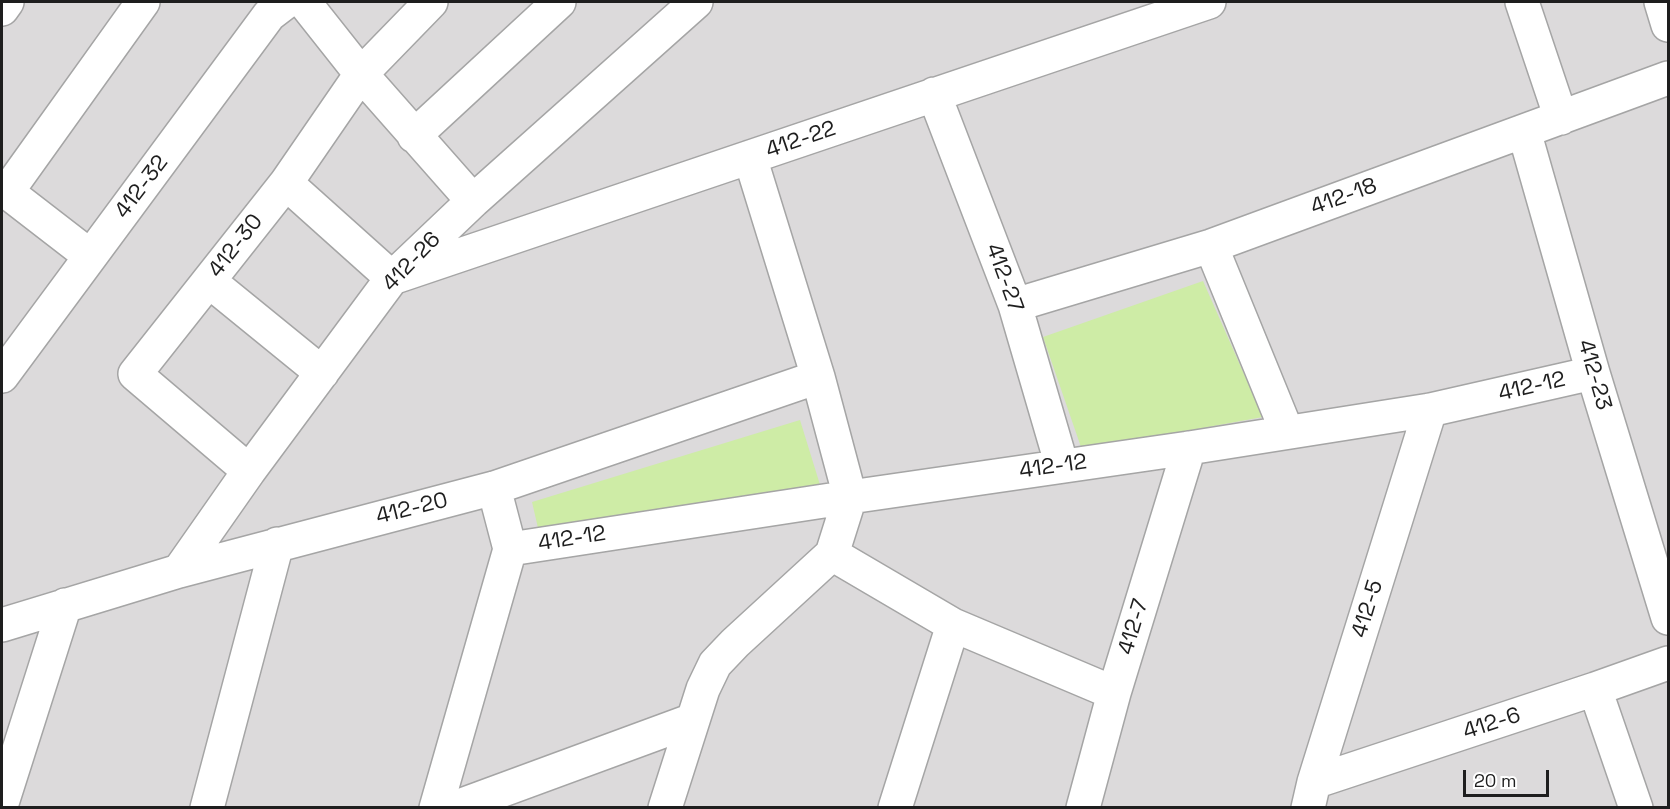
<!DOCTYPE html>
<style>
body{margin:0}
#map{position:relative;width:1670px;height:809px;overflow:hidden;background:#efeae3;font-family:"Space Grotesk",sans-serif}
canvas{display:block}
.frame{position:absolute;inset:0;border:3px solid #1e1e1e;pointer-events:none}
.scale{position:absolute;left:1463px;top:770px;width:86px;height:27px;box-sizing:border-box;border:3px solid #1e1e1e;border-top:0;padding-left:8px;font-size:18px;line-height:21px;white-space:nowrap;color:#1e1e1e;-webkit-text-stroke:4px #fff;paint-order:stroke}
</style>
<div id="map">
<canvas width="1670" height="809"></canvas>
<div class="frame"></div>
<div class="scale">20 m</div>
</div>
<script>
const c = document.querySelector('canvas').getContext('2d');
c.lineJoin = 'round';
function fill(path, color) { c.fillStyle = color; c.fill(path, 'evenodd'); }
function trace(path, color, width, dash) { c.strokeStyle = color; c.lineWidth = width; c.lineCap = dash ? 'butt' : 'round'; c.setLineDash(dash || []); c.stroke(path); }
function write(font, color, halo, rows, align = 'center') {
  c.font = font + ' "Space Grotesk",sans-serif'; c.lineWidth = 6; c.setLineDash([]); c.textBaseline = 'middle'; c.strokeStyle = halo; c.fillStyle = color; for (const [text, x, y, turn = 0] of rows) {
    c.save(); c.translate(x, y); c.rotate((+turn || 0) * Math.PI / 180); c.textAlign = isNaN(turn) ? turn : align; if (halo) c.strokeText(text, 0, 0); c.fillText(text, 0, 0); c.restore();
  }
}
fill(new Path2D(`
 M2,2H1668V807H2Z`), '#dcdadb');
fill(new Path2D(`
 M1203,281L1263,417L1082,450L1043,337Z
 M800,420L821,488L538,528L532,502Z`), '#ceeca6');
const minor = new Path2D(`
 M304,2L361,74L473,201
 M1522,2L1561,118
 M1661,2L1668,25
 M2,9L7,2
 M934,94L1015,305L1062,466
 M1524,131L1593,373L1668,618
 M414,136L559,2
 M286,183L392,278L1209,2
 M2,188L90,256
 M7,192L143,2
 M1211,246L1287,432
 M209,281L322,373
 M1015,305L1211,246L1668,78
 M2,376L269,15L286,2
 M249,471L135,374L286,183L361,74L431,2
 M510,549L850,497L1189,448L1430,410L1593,373
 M832,554L953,625L1114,693
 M179,571L249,471L392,278L473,201L696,2
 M2,625L179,571L494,488L818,377
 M1595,689L1636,808
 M1314,782L1595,689L1668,663
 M2,803L65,605
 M207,808L277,544
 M436,808L510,549L494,488
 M454,808L693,720
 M665,808L703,689L715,664L735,643L832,554L850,497L818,377L750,157
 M895,808L953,625
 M1083,808L1114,693L1189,448
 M1308,808L1314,782L1430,410`);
trace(minor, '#a5a5a5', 36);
trace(minor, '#fff', 33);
write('22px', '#1e1e1e', '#fff', [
 ["412-22",801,140,-19],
 ["412-32",142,187,-53],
 ["412-18",1344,197,-20],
 ["412-30",236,246,-52],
 ["412-26",412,262,-46],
 ["412-27",1004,278,70],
 ["412-23",1594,375,74],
 ["412-12",1532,387,-13],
 ["412-12",1053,467,-8],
 ["412-20",412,509,-14],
 ["412-12",572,539,-9],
 ["412-5",1368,609,-73],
 ["412-7",1134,627,-73],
 ["412-6",1492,724,-18]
]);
</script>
